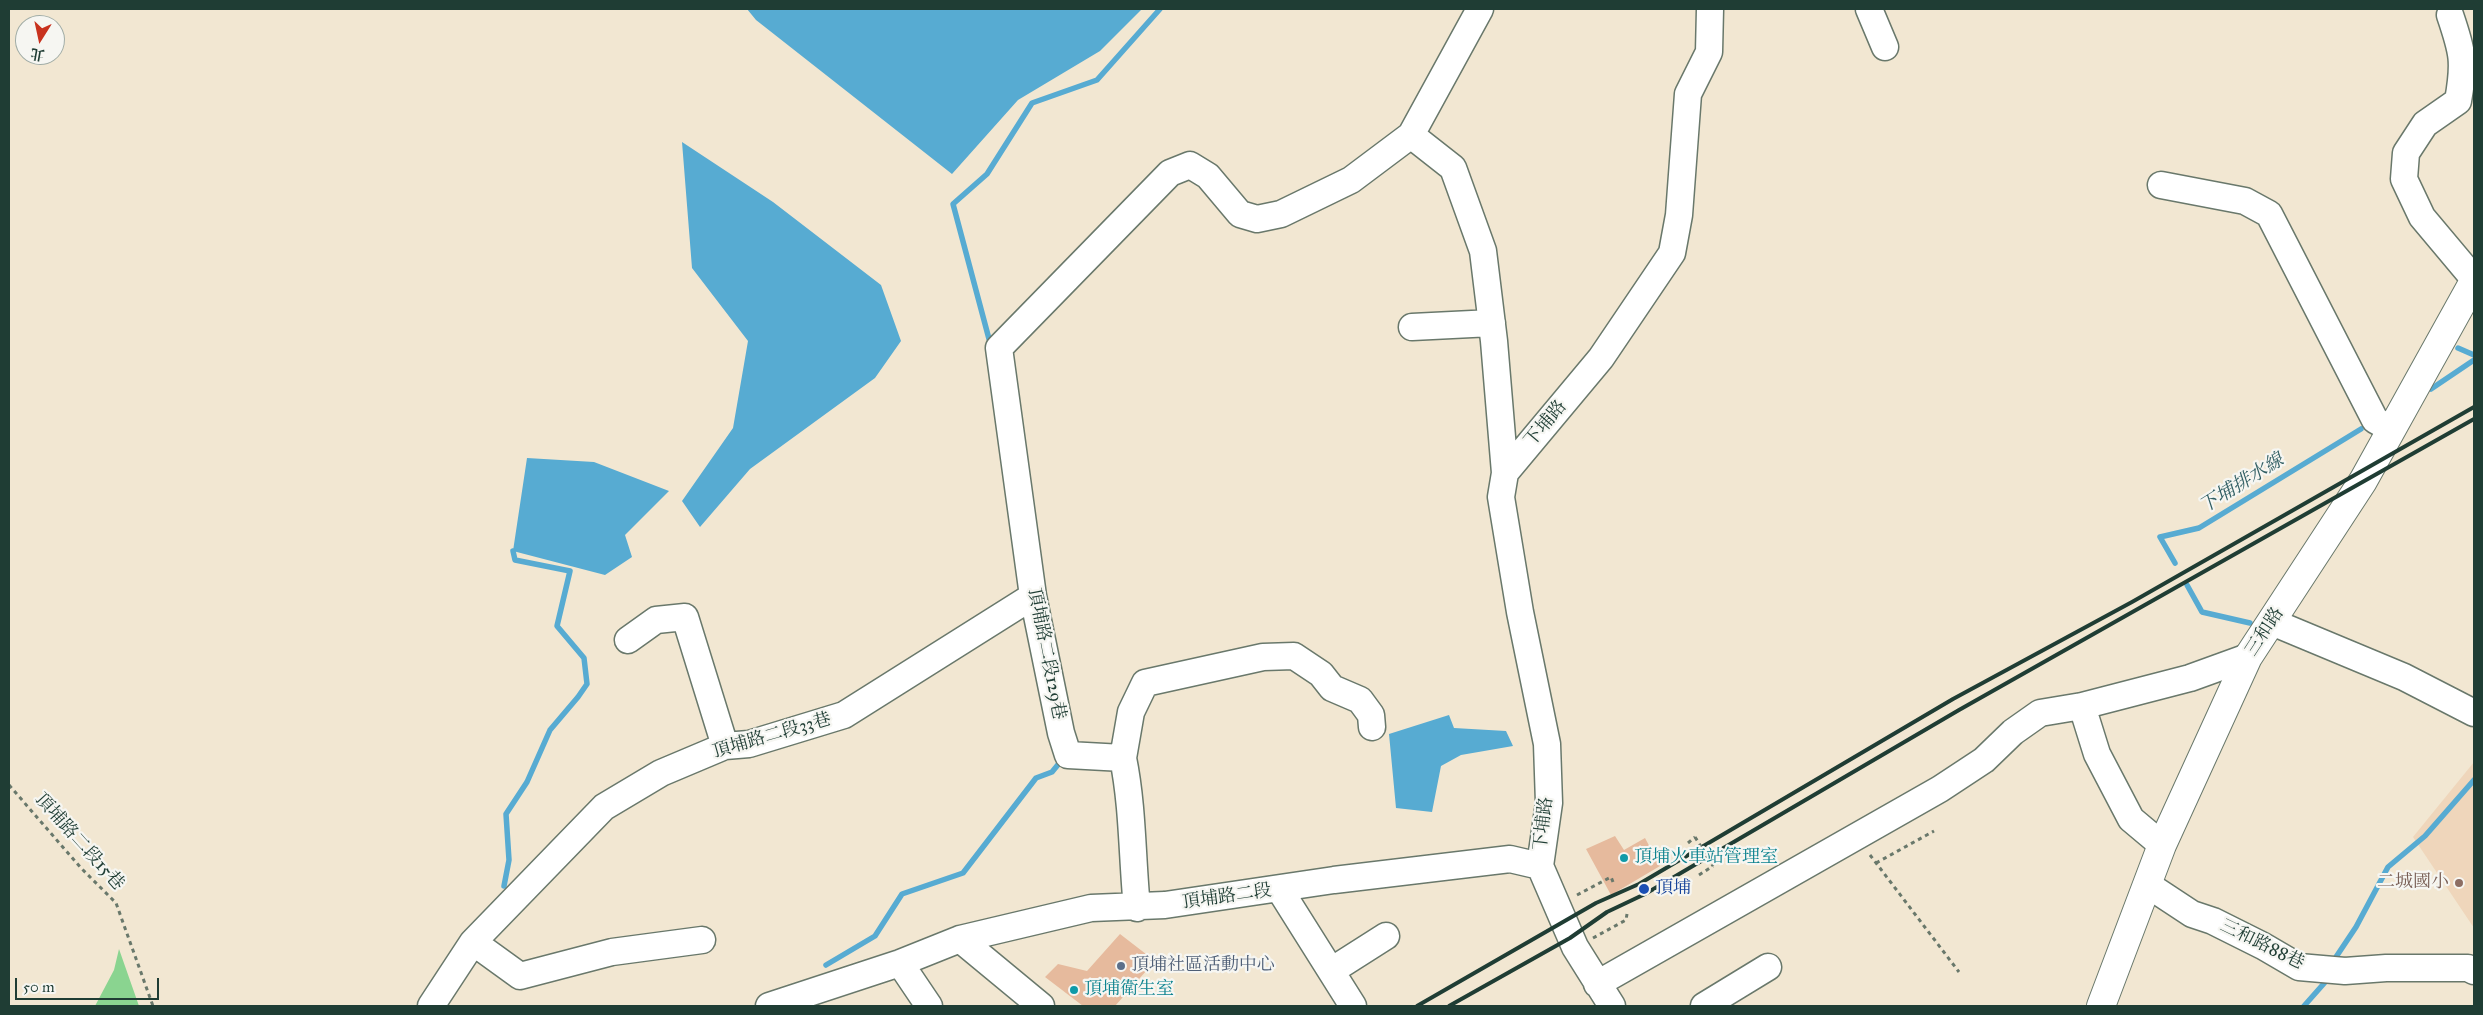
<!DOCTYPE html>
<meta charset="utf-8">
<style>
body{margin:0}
#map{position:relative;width:2483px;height:1015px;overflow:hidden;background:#f2e7d2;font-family:"IM FELL Great Primer","Noto Serif TC",serif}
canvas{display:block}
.frame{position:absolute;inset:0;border:10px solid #1f3d34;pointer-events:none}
.north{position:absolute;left:15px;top:15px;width:50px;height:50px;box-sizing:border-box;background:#f6f6f2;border:1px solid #a0aca6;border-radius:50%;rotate:190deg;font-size:14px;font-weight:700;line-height:20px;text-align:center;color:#1f3d34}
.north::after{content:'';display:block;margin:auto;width:18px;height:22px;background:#c8321e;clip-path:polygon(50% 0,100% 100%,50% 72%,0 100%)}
.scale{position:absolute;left:15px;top:978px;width:144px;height:22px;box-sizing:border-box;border:2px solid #1f3d34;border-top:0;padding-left:6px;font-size:15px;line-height:18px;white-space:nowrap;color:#1f3d34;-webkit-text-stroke:4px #f6f6f2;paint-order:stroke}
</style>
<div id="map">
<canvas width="2483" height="1015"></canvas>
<div class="frame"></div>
<div class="north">北</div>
<div class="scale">50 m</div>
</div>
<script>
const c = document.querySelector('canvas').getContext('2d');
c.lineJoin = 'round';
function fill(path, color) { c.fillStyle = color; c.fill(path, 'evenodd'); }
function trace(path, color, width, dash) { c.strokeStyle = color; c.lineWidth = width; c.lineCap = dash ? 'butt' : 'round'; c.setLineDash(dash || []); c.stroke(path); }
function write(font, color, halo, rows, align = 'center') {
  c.font = font + ' "IM FELL Great Primer","Noto Serif TC",serif'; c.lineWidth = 4.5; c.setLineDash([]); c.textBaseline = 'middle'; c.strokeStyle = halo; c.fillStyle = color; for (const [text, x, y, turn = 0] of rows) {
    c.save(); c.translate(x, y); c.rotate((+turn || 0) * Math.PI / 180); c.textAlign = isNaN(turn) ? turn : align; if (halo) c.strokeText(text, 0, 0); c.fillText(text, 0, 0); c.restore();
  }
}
fill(new Path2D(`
 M2474,762V928L2413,837Z`), '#efd6bb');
fill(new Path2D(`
 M119,949L139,1006H95L114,970Z`), '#8ad490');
fill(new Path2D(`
 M747,9H1142L1100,51L1018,100L952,174L756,20Z
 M682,142L773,202L881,285L901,341L875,378L750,469L700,527L682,501L733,428L748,341L692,268Z
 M527,458L594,462L669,491L625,535L632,557L605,575L513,551Z
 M1449,715L1454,728L1506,731L1513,746L1461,755L1441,766L1432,812L1396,808L1389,734Z`), '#57abd2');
trace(new Path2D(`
 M989,339L953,204L987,174L1032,103L1097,80L1160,9
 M2458,348L2474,355
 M2431,389L2474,360
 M2175,563L2160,537L2199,528L2361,429
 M2187,585L2202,612L2250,623
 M504,886L509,860L506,814L527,782L550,730L578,697L587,684L584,658L557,626L570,571L515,560L513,551
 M2332,963L2356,927L2388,867L2425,836L2474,780
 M826,965L875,936L902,894L963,873L1036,778L1052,772L1061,761
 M2304,1006L2327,980`), '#57abd2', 5.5);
fill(new Path2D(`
 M1615,836L1624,850L1645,838L1660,866L1611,895L1586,849Z
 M1120,934L1155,961L1115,1006H1083L1045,977L1058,964L1087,971Z`), '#e6ba9d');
const minor = new Path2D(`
 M1869,9L1885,47
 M2450,15C2463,53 2465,62 2458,101L2425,124L2406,153L2404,179L2422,217L2474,279
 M1411,135L1453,168L1483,251L1494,341L1505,473
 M2161,185L2245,201L2269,214L2375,420L2391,429
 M1412,327L1492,323
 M2272,622L2404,677L2474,713
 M628,640L656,620L685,617L725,746
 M2082,706L2097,754L2131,819L2162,845
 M1123,758L1131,712L1145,683L1263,657L1294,656L1321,674L1332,688L1360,700L1371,715L1372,727
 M2148,885L2192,914L2213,921L2263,946L2299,967L2345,971L2386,968H2468L2474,971
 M1280,890L1353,1006
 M1137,908C1132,858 1133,807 1123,758L1068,755L1061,733L1033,596L999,348L1170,173L1190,165L1208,176L1240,214L1257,219L1281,214L1351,180L1411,135L1480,9
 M960,939L1041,1006
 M473,942L520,976L612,952L702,940
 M900,963L929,1006
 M1331,971L1386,936
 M1597,984L1940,789L1984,760L2013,732L2040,713L2082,706L2190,678L2248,657
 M431,1006L473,942L604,807L661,773L725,746L749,744L844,715L1033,596
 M769,1006L900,963L960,939L1091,908L1165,905L1334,880L1510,859L1540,866
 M1612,1006L1575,947L1540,866L1549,803L1547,744L1520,612L1501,497L1505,473L1601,358L1672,253L1679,215L1688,94L1709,52L1710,9
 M1704,1006L1768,967`);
const major = new Path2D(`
 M2101,1006L2162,845L2248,657L2363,481L2474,281`);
trace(minor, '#69786b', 29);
trace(major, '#69786b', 30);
trace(new Path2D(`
 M9,785L81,868L116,903L153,1006
 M1688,843L1695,837
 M1870,855L1959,972
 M1876,863L1934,831
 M1699,875L1713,866
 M1577,895L1611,877L1613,882
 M1593,938L1626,920L1627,914`), '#69786b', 3, [4, 4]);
trace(minor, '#fff', 26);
trace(major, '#fff', 28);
trace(new Path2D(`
 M1417,1006L1596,903L1639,884L1953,699L2132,602L2474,407
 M1449,1006L1570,938L1607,912L1645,894L1959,710L2474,419`), '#1f3d34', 4);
trace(new Path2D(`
 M1695,837L1713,866`), '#69786b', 3, [4, 4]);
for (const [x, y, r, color] of [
 [1624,858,5,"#0f9aa8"],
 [2459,883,5,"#8d6e63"],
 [1644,889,6,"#1a4fb4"],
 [1121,966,5,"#5c6f8a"],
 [1074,990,5,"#0f9aa8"]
]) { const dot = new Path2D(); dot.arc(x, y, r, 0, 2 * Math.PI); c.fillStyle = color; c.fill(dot); trace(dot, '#f6f6f2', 2); }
write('18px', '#1f3d34', '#f6f6f2', [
 ["下埔路",1546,424,-50],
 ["三和路",2265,632,-57],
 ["頂埔路二段129巷",1046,654,79],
 ["頂埔路二段33巷",772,736,-16],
 ["下埔路",1544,824,-83],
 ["頂埔路二段15巷",79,842,48],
 ["頂埔路二段",1227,897,-8],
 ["三和路88巷",2262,945,26]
]);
write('18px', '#0d838f', '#f6f6f2', [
 ["頂埔火車站管理室",1634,858],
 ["頂埔衛生室",1084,990]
], 'left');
write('18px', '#785e54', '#f6f6f2', [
 ["二城國小",2449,883]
], 'right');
write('18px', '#164399', '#f6f6f2', [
 ["頂埔",1655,889]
], 'left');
write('18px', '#4e5e75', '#f6f6f2', [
 ["頂埔社區活動中心",1131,966]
], 'left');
write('italic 19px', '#305e63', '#f6f6f2', [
 ["下埔排水線",2242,484,-32]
]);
</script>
